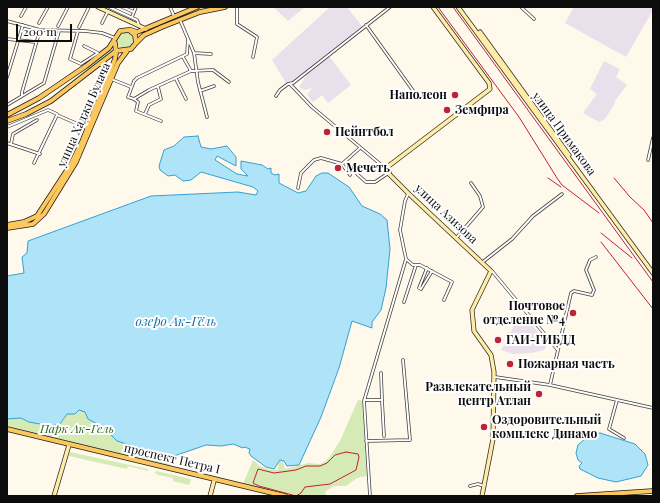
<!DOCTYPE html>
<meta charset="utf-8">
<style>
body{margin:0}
#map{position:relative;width:660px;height:503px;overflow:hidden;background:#fff9eb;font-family:"Playfair Display",serif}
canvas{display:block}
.frame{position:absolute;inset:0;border:8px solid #0c0c0c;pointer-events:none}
.scale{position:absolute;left:16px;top:24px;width:56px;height:18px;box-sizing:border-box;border:2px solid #0c0c0c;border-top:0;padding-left:5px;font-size:12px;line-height:14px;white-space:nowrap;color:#0c0c0c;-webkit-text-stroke:3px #fff;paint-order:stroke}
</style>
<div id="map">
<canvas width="660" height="503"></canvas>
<div class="frame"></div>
<div class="scale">200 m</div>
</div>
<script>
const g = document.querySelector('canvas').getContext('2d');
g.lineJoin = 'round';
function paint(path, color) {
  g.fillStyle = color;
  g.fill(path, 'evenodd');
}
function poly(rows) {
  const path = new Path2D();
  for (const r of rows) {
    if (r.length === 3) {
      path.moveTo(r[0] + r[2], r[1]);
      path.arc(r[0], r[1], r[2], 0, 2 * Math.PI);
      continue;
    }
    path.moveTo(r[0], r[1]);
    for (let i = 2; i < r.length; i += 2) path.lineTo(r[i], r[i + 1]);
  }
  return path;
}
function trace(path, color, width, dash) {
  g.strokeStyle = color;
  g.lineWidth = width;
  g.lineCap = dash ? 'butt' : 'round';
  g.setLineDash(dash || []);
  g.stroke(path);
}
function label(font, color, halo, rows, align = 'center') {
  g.font = font + ' "Playfair Display",serif';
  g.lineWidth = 4;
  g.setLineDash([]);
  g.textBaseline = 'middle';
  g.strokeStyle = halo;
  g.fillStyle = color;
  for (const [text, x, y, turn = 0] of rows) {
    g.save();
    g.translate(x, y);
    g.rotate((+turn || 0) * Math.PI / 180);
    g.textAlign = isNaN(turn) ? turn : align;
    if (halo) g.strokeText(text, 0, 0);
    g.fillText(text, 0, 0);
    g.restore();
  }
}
const industrial = poly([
 [273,7,305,7,288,21],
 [330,7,347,7,362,26,291,83,286,83,272,60],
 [574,7,653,7,653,10,626,57,565,23],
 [329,56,351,85,328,103,322,95,313,102,307,95,312,88,304,90,299,87,308,73],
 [604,61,620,69,616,77,627,85,614,102,615,103,605,119,599,122,583,113,597,94,590,89],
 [524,314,547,345,544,350,532,353,513,354,501,350,519,317]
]);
const green = poly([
 [200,7,209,7,197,10,138,35],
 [125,40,9],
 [113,48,114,49,67,85,68,84],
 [358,400,362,401,367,476,357,478,346,486,334,486,326,491,325,496,290,496,243,484,253,460,260,466,271,470,278,470,278,463,280,461,283,462,285,469,308,463,320,464,324,462,329,458,340,441],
 [79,410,85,412,88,419,103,427,117,441,156,453,174,456,171,467,7,426,7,419,21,418,44,426,57,425,63,421,67,414],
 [70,452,148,469,148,471,128,466,127,469,69,456],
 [156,471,191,479,189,485,173,481,173,478,158,475,155,473]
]);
const water = poly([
 [198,136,201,147,211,149,227,146,236,157,236,166,217,156,215,160,237,174,248,176,241,169,241,161,262,165,268,169,271,168,271,173,275,175,279,174,279,183,298,193,306,191,316,176,322,173,328,173,349,187,362,206,380,214,387,220,390,249,386,288,381,310,372,322,372,328,352,321,339,368,321,417,299,465,287,466,284,461,280,460,274,469,266,467,251,456,249,453,250,449,244,447,243,448,233,444,221,446,206,445,174,456,151,452,117,441,103,427,88,419,85,412,79,410,75,414,67,414,60,424,51,426,29,422,21,418,7,419,7,276,24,273,22,257,27,253,28,241,151,196,238,192,256,195,258,191,253,187,201,172,191,180,183,181,175,175,168,176,160,170,159,166,164,150,174,146,184,137,198,136],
 [600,433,635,444,645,454,648,465,641,476,616,482,598,478,580,469,579,466,582,463,578,460,576,453,578,445,588,436,600,433]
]);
const street = poly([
 [109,7,137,20,139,25],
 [122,7,134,12],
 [170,7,174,16],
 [237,7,237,24,257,37,253,57],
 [521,7,534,19],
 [21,16,26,7],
 [132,17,136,7],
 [180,20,194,53,198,82,207,117],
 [7,21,40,30,85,31,102,33,115,38],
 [39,23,48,7],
 [102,23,108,11],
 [366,25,414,92],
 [58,26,68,7],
 [79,27,89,7],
 [78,31,70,59,81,64,98,53,84,46],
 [7,39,36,42],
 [188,39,187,54,137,78,134,81,128,97,134,99,149,90,191,71],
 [194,53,211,54],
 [183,57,191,71],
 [191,71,213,70,229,82],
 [7,77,23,25],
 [111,79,131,87],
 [176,79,186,99],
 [290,84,312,107,385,168],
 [200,91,214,86],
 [22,96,22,92,40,30],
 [276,96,280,90,288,84,293,83,390,7],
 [134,99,138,102,136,111,161,121],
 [7,105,44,83,59,31],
 [145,114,149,105,161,99,158,87],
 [7,127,48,110,57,114],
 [7,143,40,154],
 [11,144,13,134,37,120],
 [648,160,653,138],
 [34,163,57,115,87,128],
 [342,164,350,175],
 [357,174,366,182,375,182,390,172],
 [298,188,301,173,314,160,321,158,342,164,360,148],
 [408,194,405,201,400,230,406,259,413,265,420,265,452,282,444,300],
 [457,237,483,207,480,196,471,183],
 [484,261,512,239,533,216,562,194],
 [427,268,419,288,421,289,432,271],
 [492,271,557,349],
 [404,302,416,265],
 [495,377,550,385,653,408],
 [550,385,571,293,574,291,592,295,594,290,586,270,590,260,596,257],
 [364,400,382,400,381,373],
 [382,400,384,436],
 [617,400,609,429,624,438],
 [366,441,410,440,403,360],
 [470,486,478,484,484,486],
 [370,496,364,401,406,259]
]);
const secondary = poly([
 [98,7,146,29],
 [433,7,489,83,490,89,386,168,388,173,408,193,491,271,472,310,474,331,491,355,494,372,493,439,482,496],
 [458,7,653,273],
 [480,32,569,155],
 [54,496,69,445],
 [210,496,214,481]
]);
const primary = poly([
 [131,30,137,32,142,30,197,7],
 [136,43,144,35,162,27,200,12,225,7],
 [99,64,105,64,110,71],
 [7,115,39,98,86,66,109,48,120,31,129,30,135,35,136,43,131,49,116,51,51,101,26,114,7,121],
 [7,225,24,222,37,216,71,164,82,142,115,59,116,53,115,43],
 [7,228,33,224,44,214,76,162,118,63,127,51],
 [7,429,285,496],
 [577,496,653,491]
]);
const rail = poly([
 [438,7,519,117,557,178,562,185,599,213],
 [453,7,653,282],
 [548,178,561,187],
 [614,178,630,197,644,210,653,223],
 [601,233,632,258],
 [601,242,653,309],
 [346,452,358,454,359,457,356,470,330,484,305,487,301,493,296,496,259,486,253,483,258,469,274,473,296,470,306,466,320,466,327,463,335,455,346,452]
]);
const markers = [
 [455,95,4,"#bf2137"],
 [447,110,4,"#bf2137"],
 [327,132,4,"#bf2137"],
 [338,168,4,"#bf2137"],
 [573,313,4,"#bf2137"],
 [498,340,4,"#bf2137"],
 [510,364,4,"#bf2137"],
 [539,394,4,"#bf2137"],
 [484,427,4,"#bf2137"]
];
const poiNames = [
 ["Наполеон",447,95,"right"],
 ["Земфира",455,110],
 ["Пейнтбол",335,132],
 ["Мечеть",346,168],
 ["Почтовое",565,306,"right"],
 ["отделение №4",565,320,"right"],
 ["ГАИ-ГИБДД",506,340],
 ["Пожарная часть",518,364],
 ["Развлекательный",531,387,"right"],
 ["центр Атлан",531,401,"right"],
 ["Оздоровительный",492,420],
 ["комплекс Динамо",492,434]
];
const streetNames = [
 ["улица Хаджи Булача",84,115,-66],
 ["улица Примакова",564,134,54],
 ["улица Азизова",446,214,43],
 ["проспект Петра I",172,459,13]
];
const parkNames = [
 ["Парк Ак-Гель",77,429]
];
const waterNames = [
 ["озеро Ак-Гёль",176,322]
];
paint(industrial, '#e9e0ec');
paint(green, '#d5eab5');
paint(water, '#afe3f8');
trace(water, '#34a0d1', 1);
trace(street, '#3f3f3f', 3.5);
trace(secondary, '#2e2e2e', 5);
trace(primary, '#1d1d1d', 5.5);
trace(street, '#fff', 2);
trace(secondary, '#ffeda6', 3.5);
trace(primary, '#fcc85e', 4);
trace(rail, '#bf2137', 1);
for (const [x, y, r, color] of markers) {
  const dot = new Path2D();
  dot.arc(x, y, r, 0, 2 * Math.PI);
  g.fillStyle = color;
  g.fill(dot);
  trace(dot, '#fff', 1.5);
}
label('bold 12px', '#0c0c0c', '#fff', poiNames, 'left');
label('12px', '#0c0c0c', '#fff', streetNames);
label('italic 12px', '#31651b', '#fff', parkNames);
label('italic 13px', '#136fa1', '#fff', waterNames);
</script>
